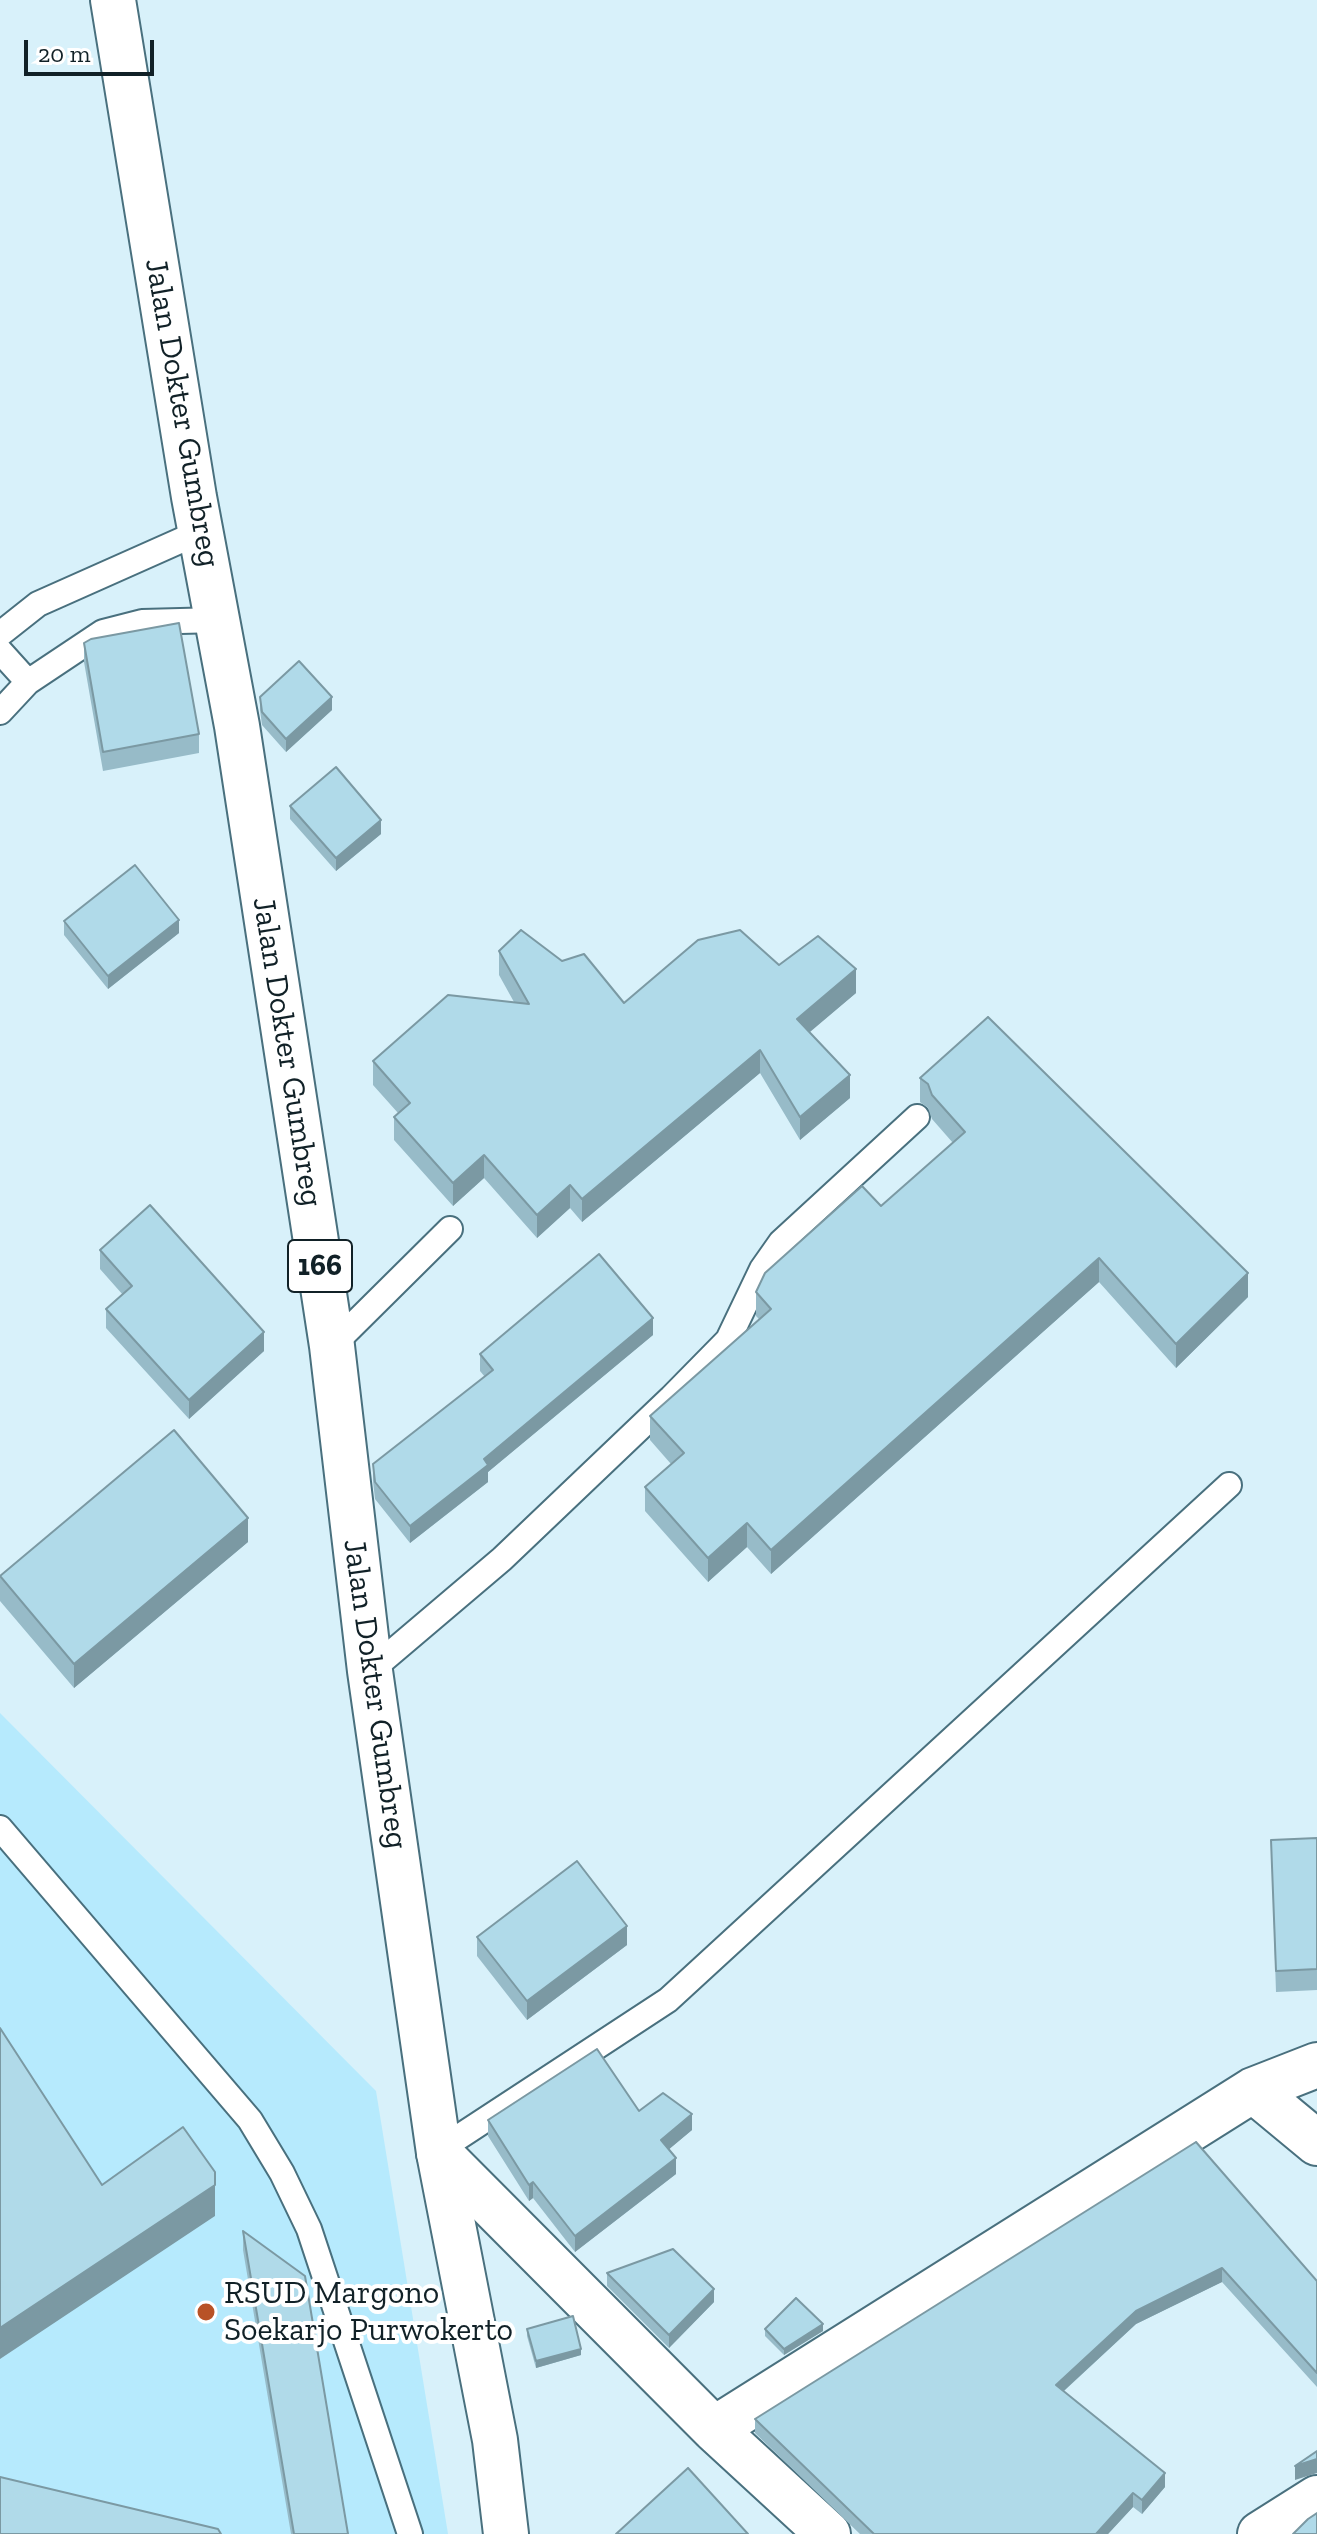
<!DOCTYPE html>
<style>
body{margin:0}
#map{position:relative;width:1317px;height:2534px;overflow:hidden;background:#d8f1fa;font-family:"Zilla Slab",serif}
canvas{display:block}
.scale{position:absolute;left:24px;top:40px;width:130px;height:36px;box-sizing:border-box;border:4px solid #112127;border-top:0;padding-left:10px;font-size:24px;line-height:28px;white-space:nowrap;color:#112127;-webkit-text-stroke:6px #fff;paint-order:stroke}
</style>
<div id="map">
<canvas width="1317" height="2534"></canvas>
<div class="scale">20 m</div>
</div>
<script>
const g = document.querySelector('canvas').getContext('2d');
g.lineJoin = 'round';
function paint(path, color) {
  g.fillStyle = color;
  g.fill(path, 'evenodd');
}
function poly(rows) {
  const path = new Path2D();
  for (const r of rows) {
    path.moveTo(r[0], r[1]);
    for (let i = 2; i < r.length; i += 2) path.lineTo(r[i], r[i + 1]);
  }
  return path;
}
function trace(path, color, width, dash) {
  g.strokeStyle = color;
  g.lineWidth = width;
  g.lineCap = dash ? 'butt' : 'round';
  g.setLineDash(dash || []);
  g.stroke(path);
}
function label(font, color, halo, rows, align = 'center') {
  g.font = font + ' "Zilla Slab",serif';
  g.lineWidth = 8;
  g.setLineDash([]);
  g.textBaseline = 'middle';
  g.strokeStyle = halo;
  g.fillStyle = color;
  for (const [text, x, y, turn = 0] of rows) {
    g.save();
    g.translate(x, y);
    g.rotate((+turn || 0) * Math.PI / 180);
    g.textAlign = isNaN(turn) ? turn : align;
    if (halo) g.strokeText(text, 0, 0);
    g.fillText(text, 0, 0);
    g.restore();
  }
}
const built = poly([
 [0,1713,376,2091,448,2534,0,2534]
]);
const lane = poly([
 [0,634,38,604,202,531],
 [0,651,28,682],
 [0,712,28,682,103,632,142,622,219,620],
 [332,1346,450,1229],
 [370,1671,502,1559,671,1398,728,1340,762,1269,781,1242,917,1117],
 [0,1828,250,2120,282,2173,309,2229,410,2534],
 [439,2150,668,2000,1229,1485]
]);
const street = poly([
 [1253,2090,1317,2143],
 [439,2153,714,2429,828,2534],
 [714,2429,1253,2090,1317,2065],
 [1260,2534,1317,2498]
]);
const primary = poly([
 [113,0,194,497,237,726,332,1346,370,1671,439,2153,495,2440,506,2534]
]);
const wall = poly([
 [84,643,199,734,199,753,103,771,84,662],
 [260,697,332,710,286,752,262,725,260,710],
 [290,806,381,834,336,871,290,819],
 [64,921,179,933,108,989,64,935],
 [499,951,562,961,624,1003,779,965,856,993,809,1032,850,1098,800,1140,760,1073,582,1222,570,1208,537,1238,484,1178,453,1206,394,1140,394,1117,398,1113,373,1085,373,1061,514,1002,499,975],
 [988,1017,1248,1297,1176,1368,1099,1282,771,1574,747,1547,708,1582,645,1511,645,1487,671,1464,650,1440,650,1416,759,1319,756,1316,756,1292,881,1206,953,1143,932,1119,928,1108,920,1102,920,1078],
 [100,1250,264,1351,189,1419,106,1328,106,1309,123,1295,100,1269],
 [653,1335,488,1472,488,1482,410,1543,375,1499,373,1481,373,1464,485,1377,480,1371,480,1354],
 [248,1542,74,1688,0,1601,0,1576],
 [1317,1838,1317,1990,1276,1992,1271,1840],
 [477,1937,627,1945,527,2020,477,1956],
 [639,2111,692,2130,669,2149,676,2174,575,2252,533,2198,529,2201,488,2136,488,2120],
 [1196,2142,1317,2281,1317,2387,1222,2282,1136,2324,1064,2391,1165,2487,1142,2514,1133,2507,1108,2534,860,2534,755,2433,755,2419],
 [243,2231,348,2534,291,2534,243,2250],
 [607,2273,714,2302,669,2348,607,2286],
 [527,2329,581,2355,536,2368,527,2336],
 [765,2329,823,2331,784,2355,765,2336]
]);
const shadedWall = poly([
 [332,697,332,710,286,752,286,739],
 [381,820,381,834,336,871,336,858],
 [179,920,179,933,108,989,108,976],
 [856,969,856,993,797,1043,797,1019],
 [760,1050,760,1073,582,1222,582,1199],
 [850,1075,850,1098,800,1140,800,1117],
 [484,1155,484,1178,453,1206,453,1183],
 [570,1185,570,1208,537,1238,537,1215],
 [1099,1258,1099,1282,771,1574,771,1550],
 [1248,1273,1248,1297,1176,1368,1176,1344],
 [653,1318,653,1335,488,1472,488,1482,410,1543,410,1526,484,1459],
 [264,1332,264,1351,189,1419,189,1400],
 [248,1518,248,1542,74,1688,74,1664],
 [747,1523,747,1547,708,1582,708,1558],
 [627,1926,627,1945,527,2020,527,2001],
 [692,2114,692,2130,661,2156,661,2140],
 [676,2158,676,2174,575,2252,575,2236],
 [533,2182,533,2198,529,2201,529,2185],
 [215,2185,215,2216,0,2359,0,2328],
 [1222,2268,1222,2282,1136,2324,1056,2398,1056,2385,1136,2311],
 [714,2289,714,2302,669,2348,669,2335],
 [823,2324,823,2331,784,2355,784,2349],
 [581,2349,581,2355,536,2368,536,2361],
 [1317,2459,1317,2473,1295,2480,1295,2466],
 [1165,2473,1165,2487,1142,2514,1142,2500],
 [1133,2493,1133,2507,1108,2534,1096,2534]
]);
const building = poly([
 [179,623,199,734,103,752,84,643,91,639,179,623],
 [299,661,332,697,286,739,262,712,260,697,299,661],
 [336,767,381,820,336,858,290,806,336,767],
 [135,865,179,920,108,976,64,921,135,865],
 [521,930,562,961,584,954,624,1003,698,940,740,930,779,965,818,936,856,969,797,1019,850,1075,800,1117,760,1050,582,1199,570,1185,537,1215,484,1155,453,1183,394,1117,410,1103,373,1061,448,995,529,1004,499,951,521,930],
 [988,1017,1248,1273,1176,1344,1099,1258,771,1550,747,1523,708,1558,645,1487,684,1453,650,1416,771,1309,756,1292,765,1273,862,1186,881,1206,965,1132,932,1095,928,1084,920,1078,988,1017],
 [150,1205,264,1332,189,1400,106,1309,132,1286,100,1250,150,1205],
 [599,1254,653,1318,484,1459,488,1465,410,1526,375,1482,373,1464,493,1370,480,1354,599,1254],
 [174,1430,248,1518,74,1664,0,1576,174,1430],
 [1317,1838,1317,1969,1276,1971,1271,1840,1317,1838],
 [577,1861,627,1926,527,2001,477,1937,577,1861],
 [0,2028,102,2185,183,2127,215,2172,215,2185,0,2328,0,2028],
 [597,2049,639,2111,663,2093,692,2114,661,2140,676,2158,575,2236,533,2182,529,2185,488,2120,597,2049],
 [1196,2142,1317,2281,1317,2373,1222,2268,1136,2311,1056,2385,1165,2473,1142,2500,1133,2493,1096,2534,874,2534,755,2419,1196,2142],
 [243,2231,305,2276,348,2534,294,2534,243,2231],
 [673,2249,714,2289,669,2335,607,2273,673,2249],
 [796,2298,823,2324,784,2349,765,2329,796,2298],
 [573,2316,581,2349,536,2361,527,2329,573,2316],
 [1317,2451,1317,2459,1295,2466,1317,2451],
 [688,2468,748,2534,616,2534,688,2468],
 [0,2477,218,2529,221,2534,0,2534,0,2477],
 [1317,2513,1317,2534,1293,2534,1308,2519,1317,2513]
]);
const markers = [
 [206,2312,10,"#b85226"]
];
const shields = [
 [320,1266,64]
];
const shieldNames = [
 ["166",320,1266]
];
const streetNames = [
 ["Jalan Dokter Gumbreg",182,413,80],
 ["Jalan Dokter Gumbreg",287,1052,81],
 ["Jalan Dokter Gumbreg",375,1694,82]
];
const poiNames = [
 ["RSUD Margono",224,2294],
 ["Soekarjo Purwokerto",224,2331]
];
paint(built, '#b6eafd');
trace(lane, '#49707e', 28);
trace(street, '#49707e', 48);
trace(primary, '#49707e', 48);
trace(lane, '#fff', 24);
trace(street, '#fff', 44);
trace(primary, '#fff', 44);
paint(wall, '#97bbc8');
paint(shadedWall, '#7b99a3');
paint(building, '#b0dae9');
trace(building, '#7b99a3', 2);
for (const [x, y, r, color] of markers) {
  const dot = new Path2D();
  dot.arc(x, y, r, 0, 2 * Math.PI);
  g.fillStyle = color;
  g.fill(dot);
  trace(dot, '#fff', 3);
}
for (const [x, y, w] of shields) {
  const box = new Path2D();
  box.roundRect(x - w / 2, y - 26, w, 52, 6);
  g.fillStyle = '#fff';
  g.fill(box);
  trace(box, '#112127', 2);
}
label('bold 30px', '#112127', null, shieldNames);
label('32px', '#112127', '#fff', streetNames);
label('32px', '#112127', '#fff', poiNames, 'left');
</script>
